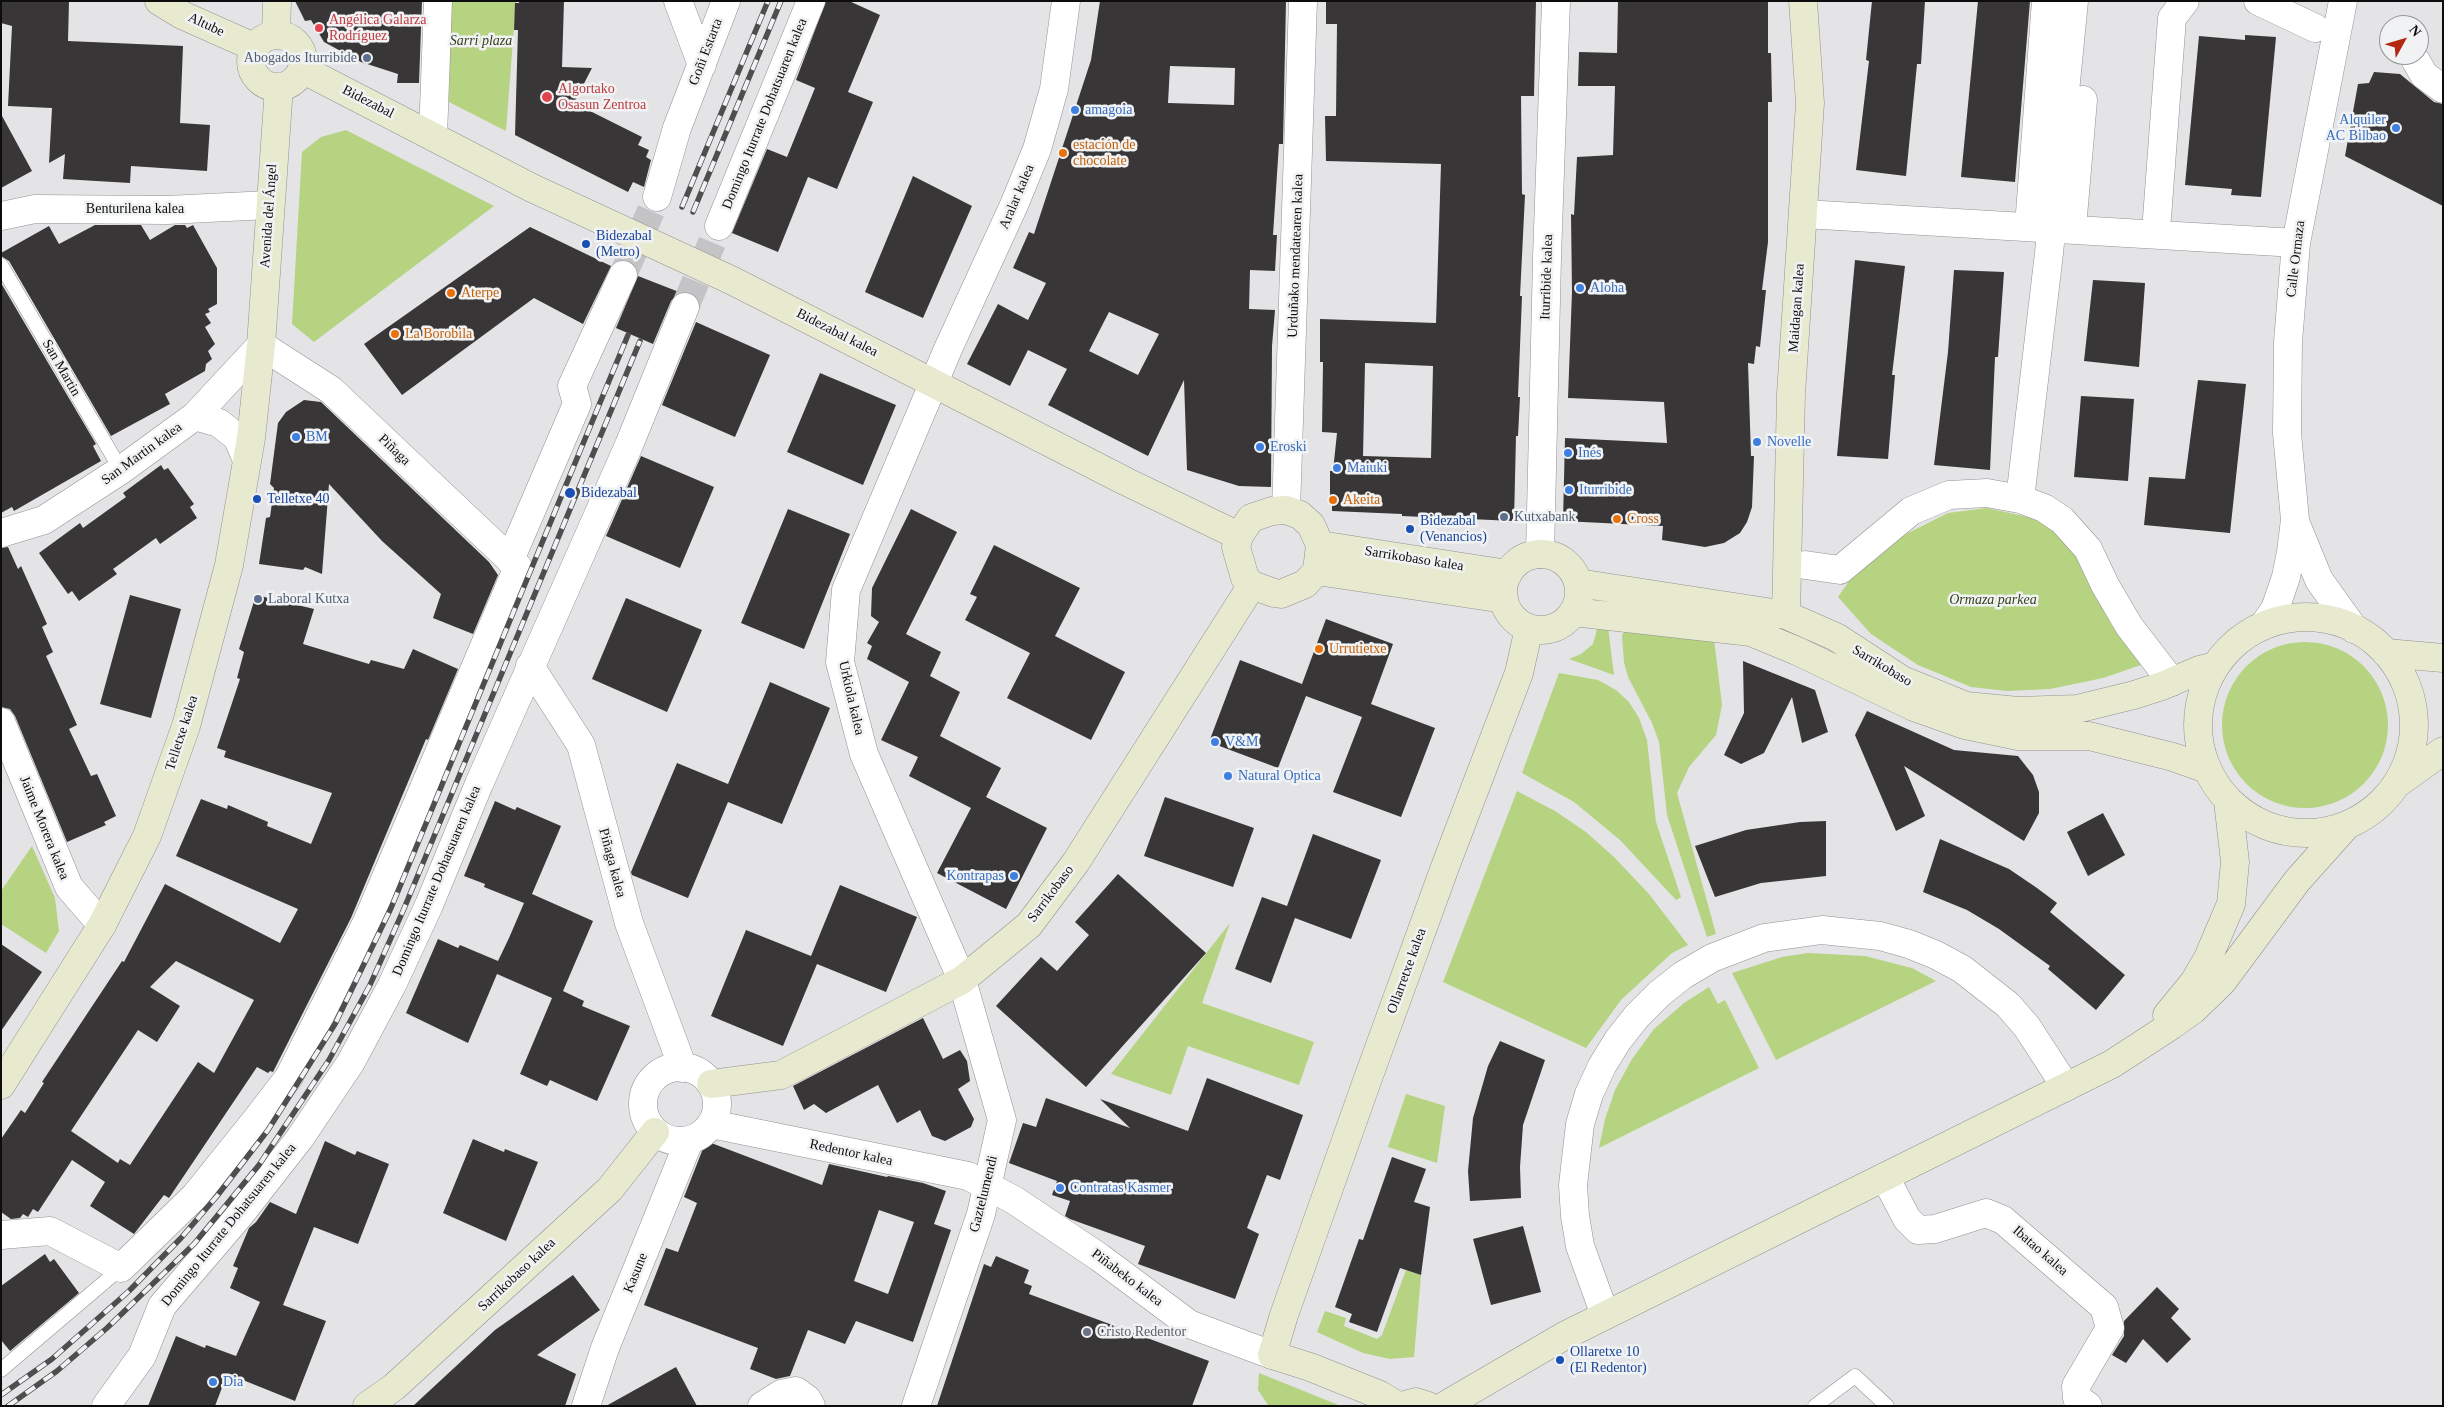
<!DOCTYPE html>
<meta charset="utf-8">
<style>
body{margin:0}
#map{position:relative;width:2444px;height:1407px;overflow:hidden;background:#e4e4e6;font-family:Georgia,serif}
canvas{display:block}
.frame{position:absolute;inset:0;border:2px solid #0d0d0e;pointer-events:none}
.north{position:absolute;left:2379px;top:15px;width:50px;height:50px;box-sizing:border-box;background:#f1f2f3;border:1px solid #969697;border-radius:50%;rotate:51deg;font-size:14px;font-weight:700;line-height:20px;text-align:center;color:#0d0d0e}
.north::after{content:'';display:block;margin:auto;width:18px;height:22px;background:#b42812;clip-path:polygon(50% 0,100% 100%,50% 72%,0 100%)}
</style>
<div id="map">
<canvas width="2444" height="1407"></canvas>
<div class="frame"></div>
<div class="north">N</div>
</div>
<script>
const g = document.querySelector('canvas').getContext('2d');
g.lineJoin = 'round';
function paint(path, color) {
  g.fillStyle = color;
  g.fill(path, 'evenodd');
}
function poly(rows) {
  const path = new Path2D();
  for (const r of rows) {
    if (r.length === 3) {
      path.moveTo(r[0] + r[2], r[1]);
      path.arc(r[0], r[1], r[2], 0, 2 * Math.PI);
      continue;
    }
    path.moveTo(r[0], r[1]);
    for (let i = 2; i < r.length; i += 2) path.lineTo(r[i], r[i + 1]);
  }
  return path;
}
function trace(path, color, width, dash) {
  g.strokeStyle = color;
  g.lineWidth = width;
  g.lineCap = dash ? 'butt' : 'round';
  g.setLineDash(dash || []);
  g.stroke(path);
}
function label(font, color, halo, rows, align = 'center') {
  g.font = font + ' Georgia,serif';
  g.lineWidth = 5;
  g.setLineDash([]);
  g.textBaseline = 'middle';
  g.strokeStyle = halo;
  g.fillStyle = color;
  for (const [text, x, y, turn = 0] of rows) {
    g.save();
    g.translate(x, y);
    g.rotate((+turn || 0) * Math.PI / 180);
    g.textAlign = isNaN(turn) ? turn : align;
    if (halo) g.strokeText(text, 0, 0);
    g.fillText(text, 0, 0);
    g.restore();
  }
}
const green = poly([
 [450,1,516,1,506,131,449,102],
 [346,130,494,206,314,342,292,324,302,152,321,137],
 [1987,508,2037,519,2055,532,2076,557,2112,626,2141,665,2103,678,2050,689,2007,691,1971,687,1918,665,1871,634,1838,597,1857,570,1884,545,1948,513],
 [1598,626,1608,627,1614,675,1569,659,1581,654,1593,644],
 [1628,628,1714,639,1722,705,1716,735,1689,767,1677,793,1716,934,1707,937,1667,815,1659,742,1652,723,1628,677,1624,662,1622,635],
 [2305,725,83],
 [1559,673,1598,680,1616,690,1629,702,1639,718,1647,740,1656,822,1681,897,1676,900,1620,840,1574,802,1522,773],
 [1517,791,1555,811,1586,832,1614,857,1649,894,1688,945,1672,953,1621,1000,1586,1048,1443,982],
 [32,846,55,898,59,931,46,953,1,924,1,891],
 [1230,923,1202,1003,1314,1042,1299,1085,1188,1046,1171,1095,1111,1074],
 [1808,953,1865,956,1912,968,1936,981,1776,1060,1732,973,1782,957],
 [1709,987,1718,1004,1725,1000,1759,1068,1599,1148,1605,1119,1615,1090,1632,1059,1654,1029,1684,1003],
 [1406,1094,1445,1106,1437,1163,1388,1147],
 [1406,1270,1421,1275,1414,1357,1390,1359,1363,1353,1317,1332,1325,1311,1346,1318,1344,1326,1377,1339,1382,1335],
 [1259,1373,1341,1406,1268,1405,1258,1390]
]);
const building = poly([
 [1,1,69,1,68,41,183,46,180,123,210,125,207,171,131,166,130,183,63,179,65,154,49,163,52,108,8,106,12,26,1,23],
 [295,1,422,1,419,83,397,83,398,74,361,62,324,42,311,20,305,21],
 [519,1,564,1,562,67,592,68,574,103,642,137,638,145,649,150,646,157,651,160,644,187,633,182,628,192,515,135,518,30,514,30,515,3,519,3],
 [826,1,849,1,880,15,848,92,873,102,837,189,808,177,778,252,732,233,767,149,787,157,815,88,796,80],
 [1100,1,1286,1,1283,144,1279,144,1273,235,1277,235,1275,271,1250,270,1249,309,1275,310,1272,346,1271,487,1239,486,1187,470,1184,380,1148,456,1048,405,1067,369,1028,350,1010,386,967,364,998,304,1028,320,1046,283,1013,268,1029,232,1034,234,1091,60],
 [1170,66,1235,68,1234,105,1168,103],
 [1109,312,1159,334,1138,375,1089,351],
 [1326,1,1536,1,1534,96,1521,96,1522,194,1525,195,1520,296,1522,296,1518,397,1520,397,1518,436,1516,436,1514,521,1402,516,1402,514,1332,511,1332,500,1330,499,1330,471,1333,471,1337,433,1322,432,1323,362,1320,362,1320,319,1436,323,1441,164,1326,161,1325,116,1336,116,1337,24,1326,24],
 [1365,363,1433,366,1431,458,1363,456],
 [1618,1,1768,1,1768,53,1771,53,1772,102,1768,102,1768,242,1762,290,1766,290,1760,347,1756,346,1754,364,1748,363,1751,456,1754,456,1752,507,1747,522,1740,533,1724,543,1705,547,1662,540,1663,526,1563,521,1565,438,1667,443,1664,402,1568,398,1572,292,1571,214,1574,215,1577,157,1613,155,1615,86,1578,86,1579,52,1617,53],
 [1872,1,1925,1,1921,64,1917,64,1906,176,1856,170,1869,61,1866,60],
 [1978,1,2030,1,2015,182,1961,177],
 [2245,35,2276,37,2261,197,2231,195,2232,189,2185,185,2199,36,2245,40],
 [2374,72,2400,74,2434,102,2443,104,2443,206,2345,156,2358,84,2369,83],
 [1,114,32,171,1,188],
 [913,176,972,206,923,318,865,292],
 [95,225,141,225,150,240,175,225,185,225,187,228,193,225,217,268,217,304,208,309,210,312,205,314,211,323,205,327,215,344,208,351,212,359,206,364,205,371,165,394,170,404,111,436,9,261,1,256,1,253,49,226,59,244],
 [530,227,611,266,583,324,534,298,402,395,364,344],
 [1855,260,1905,266,1892,375,1895,375,1888,459,1837,456],
 [1954,270,2004,272,1998,357,1995,357,1990,470,1934,465,1948,352],
 [638,276,679,292,671,301,653,344,616,328],
 [2093,280,2145,283,2139,367,2084,361],
 [1,283,96,444,93,446,101,461,14,511,12,507,1,513],
 [696,322,770,355,735,437,662,405],
 [820,373,896,405,863,485,787,452],
 [2198,380,2246,384,2230,533,2144,525,2149,477,2185,479],
 [2081,396,2134,399,2128,481,2074,477],
 [304,400,321,402,489,562,498,575,473,634,433,618,441,594,382,541,329,484,322,574,305,567,303,570,259,564,266,518,270,517,274,488,270,484,278,423,286,412],
 [641,456,714,487,680,568,606,536],
 [161,465,164,470,168,468,194,504,190,507,197,518,160,544,156,538,113,569,117,574,79,601,72,591,68,594,39,553,80,523,83,528,126,497,123,493],
 [788,509,850,534,804,649,741,623],
 [911,509,957,532,906,634,941,652,930,676,960,692,940,736,1001,768,986,797,1047,828,1006,909,937,873,971,808,909,776,918,757,881,740,909,682,867,659,872,646,867,643,879,622,871,616,872,588],
 [994,545,1080,588,1055,636,1125,672,1091,740,1007,698,1030,653,965,620,977,597,970,594],
 [8,547,18,569,21,566,47,624,42,627,53,652,46,656,77,725,69,729,91,776,97,774,116,816,104,822,106,825,67,842,15,716,10,709,1,707,1,548],
 [130,595,181,609,151,718,100,704],
 [256,595,314,609,303,644,369,664,371,660,404,669,413,649,458,669,428,740,426,739,351,918,273,1072,270,1071,268,1073,257,1067,169,1198,164,1195,134,1234,90,1206,105,1182,72,1160,38,1212,33,1209,28,1217,23,1214,20,1218,11,1219,1,1212,1,1139,21,1110,25,1113,44,1083,42,1082,122,961,124,962,165,884,280,943,298,909,176,856,201,799,227,809,228,805,268,822,267,826,311,844,332,793,224,757,226,751,217,748,240,679,237,678,244,652,239,649],
 [176,961,254,1000,214,1073,198,1062,130,1165,120,1159,118,1163,71,1131,138,1030,157,1042,180,1006,150,987],
 [626,598,702,630,667,712,592,679],
 [1326,619,1393,644,1371,704,1435,728,1401,817,1333,792,1362,717,1306,696,1278,768,1209,742,1240,660,1302,684],
 [1743,661,1815,690,1828,732,1802,743,1792,697,1764,753,1741,764,1724,755,1744,713],
 [770,682,830,708,782,824,728,802,688,898,632,875,631,872,677,763,728,784],
 [1867,711,1954,750,2018,756,2033,775,2039,792,2039,813,2024,841,1904,766,1925,816,1896,831,1855,735],
 [1165,797,1254,828,1233,887,1144,856],
 [495,801,515,810,517,807,561,826,532,894,593,921,563,991,584,1001,582,1006,630,1026,597,1101,550,1080,547,1086,520,1074,552,998,497,974,468,1043,406,1013,438,939,458,948,460,945,498,961,509,938,524,903,484,887,485,884,464,876],
 [2103,813,2125,855,2088,876,2067,832],
 [1826,821,1826,876,1761,883,1715,897,1695,846,1746,830,1800,822],
 [1313,834,1381,860,1351,939,1295,918,1271,983,1235,969,1262,897,1287,906],
 [1940,839,2009,869,2037,888,2057,903,2050,912,2125,975,2096,1010,2048,969,2050,966,1999,929,1967,910,1923,892],
 [1118,874,1206,953,1086,1087,996,1006,1041,957,1057,971,1089,935,1075,922],
 [840,885,917,917,886,992,817,964,783,1046,711,1016,746,930,811,956],
 [1,944,42,972,1,1031],
 [923,1018,943,1059,960,1050,967,1061,970,1081,958,1089,974,1119,971,1127,945,1141,932,1136,920,1110,897,1123,878,1085,826,1113,814,1104,804,1110,793,1086],
 [1500,1041,1545,1060,1523,1125,1520,1167,1521,1198,1470,1201,1468,1171,1473,1118,1488,1066],
 [1207,1078,1303,1115,1280,1180,1267,1175,1247,1228,1259,1234,1235,1299,1138,1264,1145,1246,1070,1219,1065,1216,1070,1201,1052,1195,1057,1181,1009,1163,1023,1123,1036,1127,1046,1098,1130,1128,1100,1099,1188,1131],
 [473,1139,504,1152,505,1149,538,1162,506,1241,443,1213],
 [325,1141,355,1155,357,1151,389,1164,358,1244,314,1227,283,1305,326,1321,295,1401,233,1376,228,1387,223,1385,215,1406,148,1406,176,1336,205,1348,206,1345,236,1356,260,1302,230,1288,238,1268,233,1266,249,1228,256,1222,270,1202,296,1214],
 [706,1141,822,1185,829,1164,887,1177,888,1176,923,1183,946,1191,934,1224,951,1230,913,1342,856,1321,845,1344,808,1330,790,1376,776,1379,750,1369,758,1348,644,1305,666,1248,678,1252,697,1203,684,1197],
 [879,1210,914,1222,888,1294,854,1281],
 [1392,1157,1426,1169,1414,1202,1430,1207,1421,1275,1400,1268,1377,1332,1349,1322,1352,1314,1335,1307,1359,1239,1363,1240],
 [1523,1226,1541,1292,1491,1305,1473,1239],
 [45,1254,50,1262,54,1259,79,1293,10,1351,1,1340,1,1286],
 [996,1256,1029,1270,1024,1283,1032,1286,1029,1294,1209,1361,1192,1406,937,1406,984,1264,991,1267],
 [573,1275,600,1310,537,1355,576,1374,565,1406,413,1406,495,1330],
 [2157,1287,2179,1309,2171,1318,2191,1339,2167,1363,2143,1339,2126,1363,2112,1355,2124,1336,2124,1321],
 [676,1367,697,1406,606,1406]
]);
const streetTunnel = poly([
 [623,275,657,197],
 [685,307,719,226]
]);
const lane = poly([
 [1,265,121,470],
 [1,1370,121,1268],
 [1815,1406,1855,1376,1887,1406]
]);
const street = poly([
 [678,1,702,65],
 [2258,1,2315,28],
 [2416,61,2424,75,2443,89],
 [433,136,438,1],
 [657,197,677,128,726,1],
 [2030,213,2046,1],
 [1804,214,2296,243],
 [1,216,35,209,167,210,269,205],
 [2073,216,2083,100],
 [2157,218,2172,18,2185,1],
 [719,226,811,1],
 [195,416,219,423,229,431,237,437,247,460],
 [2020,499,2049,253,2074,1],
 [1286,510,1303,1],
 [2296,524,2319,580,2354,629],
 [1,533,44,520,121,470,195,416,261,345,331,390,518,567,367,922,289,1077,256,1120,195,1196,121,1268,50,1231,1,1235],
 [1540,554,1547,258,1556,1],
 [510,560,577,404,572,386,623,275],
 [1805,565,1840,570,1911,511,1949,495,1987,493,2020,499,2044,508,2062,520,2088,549,2105,585,2129,626,2172,682],
 [2264,625,2275,609,2286,577,2291,552,2295,520,2287,433,2288,342,2296,243,2343,1],
 [530,666,581,745,629,923,683,1068],
 [1,722,69,887,102,925],
 [680,1104,37],
 [711,1124,968,1176,1014,1200,1099,1257,1189,1324,1272,1355],
 [1885,1177,1907,1219,1918,1230,1935,1229,1986,1213,2003,1220,2104,1307,2110,1328,2076,1386,2077,1398,2088,1406],
 [1605,1315,1580,1246,1575,1216,1573,1185,1580,1124,1589,1094,1602,1066,1618,1040,1637,1016,1659,994,1683,975,1712,958,1764,938,1822,930,1880,936,1909,944,1936,955,1962,969,2008,1005,2027,1027,2066,1087],
 [106,1406,142,1356,162,1306,239,1216,300,1138,351,1062,392,985,429,905,479,784,629,445,685,307],
 [586,1406,605,1348,689,1141],
 [762,1406,781,1394,796,1391,807,1399,811,1406],
 [916,1406,981,1214,1002,1120,962,980,864,754,840,662,846,590,948,349,1014,205,1037,149,1054,89,1066,1]
]);
const secondary = poly([
 [159,1,182,15,254,47],
 [276,34,277,1],
 [277,61,26],
 [302,69,532,188,733,281,1127,482,1239,536],
 [1286,510,1300,515,1311,525,1320,545,1317,571,1305,584,1281,594,1274,593,1252,585,1245,578,1236,547,1239,536,1251,518,1272,511,1286,510],
 [1320,545,1508,574],
 [1541,592,38],
 [1317,571,1504,599],
 [1578,583,1786,615,1836,637,1902,680,1966,706,2018,711,2077,709,2134,695,2162,686,2199,670,2215,666],
 [1573,612,1751,632,1797,651,1914,707,1965,725,2018,736,2089,736,2173,757,2207,769],
 [1786,615,1791,394,1810,103,1803,1],
 [2306,725,108],
 [2386,653,2443,658],
 [2398,783,2443,751],
 [2167,1015,2194,982,2208,958,2231,904,2235,862,2228,801],
 [711,1084,781,1075,962,980,1029,925,1076,862,1252,585],
 [1,1085,102,925,147,836,186,726,229,565,251,438,261,345,279,87],
 [367,1406,394,1387,610,1189,655,1132],
 [1398,1406,1380,1395,1310,1367,1272,1355,1284,1315,1367,1081,1445,867,1519,673,1529,628],
 [1402,1406,1416,1402,1428,1406],
 [1444,1406,1564,1336,2112,1064,2172,1025,2193,1010,2222,982,2297,881,2347,825]
]);
const rail = poly([
 [682,207,768,1],
 [693,212,781,1],
 [1,1395,52,1359,129,1291,181,1238,217,1196,268,1130,335,1024,391,908,628,335],
 [8,1406,57,1371,107,1328,194,1244,259,1165,329,1060,370,985,403,911,640,341]
]);
const markers = [
 [319,28,5,"#e0444e"],
 [367,58,5,"#5c6f8a"],
 [547,97,6,"#e0444e"],
 [1075,110,5,"#3f7fe0"],
 [2396,128,5,"#3f7fe0"],
 [1063,153,5,"#e8710a"],
 [586,244,5,"#1a4fb4"],
 [1580,288,5,"#3f7fe0"],
 [451,293,5,"#e8710a"],
 [395,334,5,"#e8710a"],
 [296,437,5,"#3f7fe0"],
 [1757,442,5,"#3f7fe0"],
 [1260,447,5,"#3f7fe0"],
 [1568,453,5,"#3f7fe0"],
 [1337,468,5,"#3f7fe0"],
 [1569,490,5,"#3f7fe0"],
 [570,493,6,"#1a4fb4"],
 [257,499,5,"#1a4fb4"],
 [1333,500,5,"#e8710a"],
 [1504,517,5,"#5c6f8a"],
 [1617,519,5,"#e8710a"],
 [1410,529,5,"#1a4fb4"],
 [258,599,5,"#5c6f8a"],
 [1319,649,5,"#e8710a"],
 [1215,742,5,"#3f7fe0"],
 [1228,776,5,"#3f7fe0"],
 [1014,876,5,"#3f7fe0"],
 [1060,1188,5,"#3f7fe0"],
 [1087,1332,5,"#6b7280"],
 [1560,1360,5,"#1a4fb4"],
 [213,1382,5,"#3f7fe0"]
];
const healthNames = [
 ["Angélica Galarza",329,20],
 ["Rodríguez",329,36],
 ["Algortako",558,89],
 ["Osasun Zentroa",558,105]
];
const streetNames = [
 ["Altube",206,25,25],
 ["Goñi Estarta",706,52,-69],
 ["Bidezabal",368,102,27],
 ["Domingo Iturrate Dohatsuaren kalea",765,114,-68],
 ["Aralar kalea",1017,197,-67],
 ["Benturilena kalea",135,209],
 ["Avenida del Ángel",269,216,-86],
 ["Urduñako mendatearen kalea",1296,256,-88],
 ["Calle Ormaza",2296,259,-83],
 ["Iturribide kalea",1547,277,-88],
 ["Maidagan kalea",1797,308,-86],
 ["Bidezabal kalea",837,333,27],
 ["San Martin",61,368,60],
 ["Piñaga",394,450,44],
 ["San Martin kalea",142,454,-36],
 ["Sarrikobaso kalea",1414,559,9],
 ["Sarrikobaso",1882,666,31],
 ["Urkiola kalea",851,698,77],
 ["Telletxe kalea",182,733,-72],
 ["Jaime Morera kalea",44,828,68],
 ["Piñaga kalea",612,863,75],
 ["Domingo Iturrate Dohatsuaren kalea",437,881,-67],
 ["Sarrikobaso",1051,894,-53],
 ["Ollarretxe kalea",1407,971,-70],
 ["Redentor kalea",851,1153,12],
 ["Gaztelumendi",984,1194,-76],
 ["Domingo Iturrate Dohatsuaren kalea",229,1225,-51],
 ["Ibatao kalea",2040,1251,41],
 ["Kasune",636,1273,-68],
 ["Sarrikobaso kalea",517,1275,-43],
 ["Piñabeko kalea",1127,1278,37]
];
const parkNames = [
 ["Sarri plaza",481,41],
 ["Ormaza parkea",1993,600]
];
const serviceNames = [
 ["Abogados Iturribide",357,58,"right"],
 ["Kutxabank",1514,517],
 ["Laboral Kutxa",268,599]
];
const shopNames = [
 ["amagoia",1085,110],
 ["Alquiler",2386,120,"right"],
 ["AC Bilbao",2386,136,"right"],
 ["Aloha",1590,288],
 ["BM",306,437],
 ["Novelle",1767,442],
 ["Eroski",1270,447],
 ["Inés",1578,453],
 ["Maiuki",1347,468],
 ["Iturribide",1579,490],
 ["V&M",1225,742],
 ["Natural Optica",1238,776],
 ["Kontrapas",1004,876,"right"],
 ["Contratas Kasmer",1070,1188],
 ["Dia",223,1382]
];
const foodNames = [
 ["estación de",1073,145],
 ["chocolate",1073,161],
 ["Aterpe",461,293],
 ["La Borobila",405,334],
 ["Akeita",1343,500],
 ["Cross",1627,519],
 ["Urrutietxe",1329,649]
];
const transitNames = [
 ["Bidezabal",596,236],
 ["(Metro)",596,252],
 ["Bidezabal",581,493],
 ["Telletxe 40",267,499],
 ["Bidezabal",1420,521],
 ["(Venancios)",1420,537],
 ["Ollaretxe 10",1570,1352],
 ["(El Redentor)",1570,1368]
];
const worshipNames = [
 ["Cristo Redentor",1097,1332]
];
paint(green, '#b5d381');
paint(building, '#383636');
trace(streetTunnel, '#c4c4c6', 28, [28, 14]);
trace(lane, '#919193', 15);
trace(street, '#919193', 29);
trace(secondary, '#919193', 29);
trace(lane, '#fff', 14);
trace(street, '#fff', 28);
trace(secondary, '#e8ead0', 28);
trace(rail, '#4e4e4f', 5.5);
trace(rail, '#f1f2f3', 4, [11]);
for (const [x, y, r, color] of markers) {
  const dot = new Path2D();
  dot.arc(x, y, r, 0, 2 * Math.PI);
  g.fillStyle = color;
  g.fill(dot);
  trace(dot, '#f1f2f3', 2);
}
label('14px', '#be3a42', '#f1f2f3', healthNames, 'left');
label('14px', '#0d0d0e', '#f1f2f3', streetNames);
label('italic 14px', '#34411a', '#f1f2f3', parkNames);
label('14px', '#4e5e75', '#f1f2f3', serviceNames, 'left');
label('14px', '#366cbe', '#f1f2f3', shopNames, 'left');
label('14px', '#c56008', '#f1f2f3', foodNames, 'left');
label('14px', '#164399', '#f1f2f3', transitNames, 'left');
label('14px', '#5b616d', '#f1f2f3', worshipNames, 'left');
</script>
